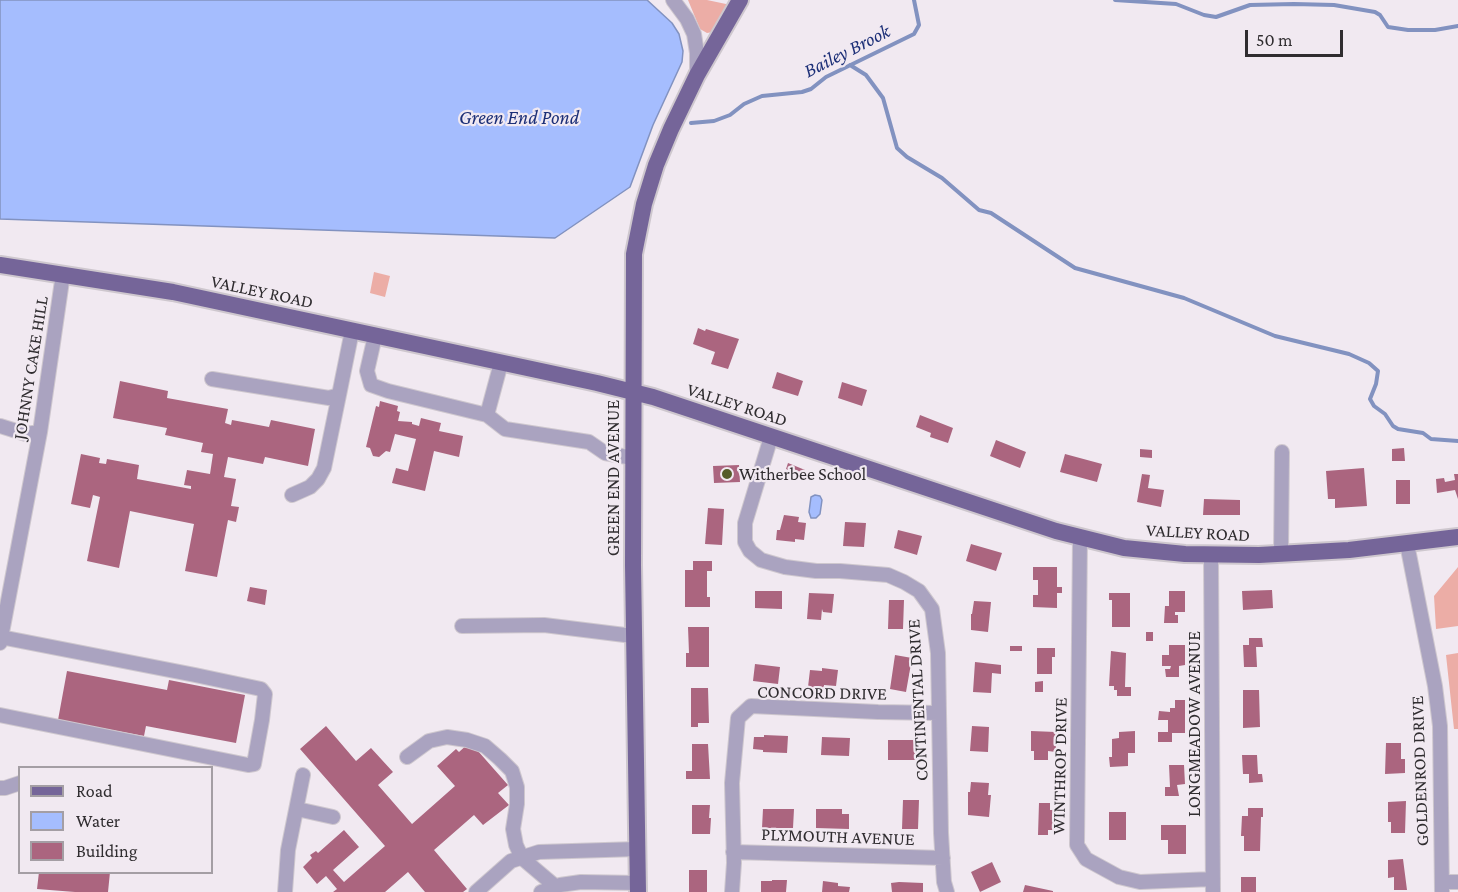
<!DOCTYPE html>
<style>
body{margin:0}
#map{position:relative;width:1458px;height:892px;overflow:hidden;background:#f1e9f1;font-family:"Crimson Pro",serif}
canvas{display:block}
.legend{position:absolute;left:18px;top:766px;width:195px;height:108px;box-sizing:border-box;background:#f1e9f1;border:2px solid #a49ea4;margin:0;padding:8px 10px;list-style:none;font-size:18px;color:#302d30}
.legend li{display:flex;align-items:center;gap:12px;height:30px}
.legend b{width:30px;border:2px solid #a49ea4}
.scale{position:absolute;left:1245px;top:30px;width:98px;height:27px;box-sizing:border-box;border:3px solid #302d30;border-top:0;padding-left:8px;font-size:18px;line-height:21px;white-space:nowrap;color:#302d30;-webkit-text-stroke:4px #f1e9f1;paint-order:stroke}
</style>
<div id="map">
<canvas width="1458" height="892"></canvas>
<ul class="legend">
<li><b style="height:8px;background:#756599"></b>Road</li>
<li><b style="height:16px;background:#a5bdfe"></b>Water</li>
<li><b style="height:16px;background:#ab657f"></b>Building</li>
</ul>
<div class="scale">50 m</div>
</div>
<script>
const g = document.querySelector('canvas').getContext('2d');
g.lineJoin = 'round';
function paint(path, color) {
  g.fillStyle = color;
  g.fill(path, 'evenodd');
}
function poly(rows) {
  const path = new Path2D();
  for (const r of rows) {
    path.moveTo(r[0], r[1]);
    for (let i = 2; i < r.length; i += 2) path.lineTo(r[i], r[i + 1]);
  }
  return path;
}
function trace(path, color, width, dash) {
  g.strokeStyle = color;
  g.lineWidth = width;
  g.lineCap = dash ? 'butt' : 'round';
  g.setLineDash(dash || []);
  g.stroke(path);
}
function label(font, color, halo, rows, align = 'center') {
  g.font = font + ' "Crimson Pro",serif';
  g.lineWidth = 4.5;
  g.setLineDash([]);
  g.textBaseline = 'middle';
  g.strokeStyle = halo;
  g.fillStyle = color;
  for (const [text, x, y, turn = 0] of rows) {
    g.save();
    g.translate(x, y);
    g.rotate((+turn || 0) * Math.PI / 180);
    g.textAlign = isNaN(turn) ? turn : align;
    if (halo) g.strokeText(text, 0, 0);
    g.fillText(text, 0, 0);
    g.restore();
  }
}
const green = poly([
 [688,0,707,0,726,4,727,7,713,32,707,33,700,29],
 [374,272,390,276,385,297,370,293],
 [1458,567,1458,626,1436,629,1434,596],
 [1458,653,1458,729,1454,729,1446,655]
]);
const water = poly([
 [0,0,647,0,672,23,679,34,683,51,682,62,653,125,630,187,555,238,0,219,0,0],
 [815,495,820,496,822,500,820,514,816,518,811,518,809,512,811,497,815,495]
]);
const stream = poly([
 [1115,0,1176,4,1204,15,1216,17,1250,5,1294,4,1334,5,1375,12,1380,15,1388,27,1408,30,1435,30,1458,26],
 [850,65,866,75,883,98,897,148,907,157,942,178,979,210,991,213,1075,268,1184,298,1275,336,1349,354,1369,363,1378,371,1376,384,1370,399,1374,406,1385,414,1393,426,1398,429,1423,433,1431,439,1458,441],
 [691,123,714,121,730,115,744,104,762,96,802,92,811,89,826,77,914,34,919,25,914,0]
]);
const building = poly([
 [698,328,705,331,706,329,739,339,728,369,711,364,715,352,693,344],
 [777,372,803,381,798,396,772,388],
 [120,381,168,391,167,398,228,409,225,423,231,425,232,420,269,427,271,420,315,429,308,466,265,457,263,464,228,457,224,477,236,479,231,506,239,507,236,522,228,520,217,577,185,571,194,524,130,511,119,568,87,561,100,497,93,495,90,508,71,504,81,454,100,458,99,463,106,464,107,459,139,465,137,479,191,489,191,486,184,485,187,470,210,474,213,454,201,452,203,443,165,435,167,428,113,418],
 [842,382,867,390,862,406,838,398],
 [380,401,398,406,397,411,400,412,398,421,412,422,412,424,419,426,421,418,441,423,439,431,463,436,459,457,434,451,425,491,392,483,396,468,408,471,416,439,395,434,390,452,386,451,379,457,373,456,370,448,366,447,376,406,379,407],
 [920,415,953,428,948,443,930,437,931,433,916,427],
 [996,440,1026,452,1020,468,990,456],
 [1404,448,1405,461,1392,461,1392,449],
 [1140,449,1152,450,1152,458,1140,457],
 [1065,454,1102,464,1097,482,1060,472],
 [788,463,805,470,802,476,786,469],
 [739,465,740,482,714,483,713,466],
 [1364,468,1367,506,1335,508,1335,499,1328,499,1326,471],
 [1142,474,1150,475,1148,488,1164,490,1161,507,1137,502],
 [1454,474,1458,474,1458,499,1455,490,1437,493,1436,479,1444,478,1445,482,1455,480],
 [1396,480,1410,480,1410,504,1396,504],
 [1204,499,1240,500,1240,515,1203,515],
 [708,508,724,509,722,545,705,544],
 [784,515,799,517,798,522,806,523,804,540,795,539,795,542,776,540,777,530,780,530],
 [845,522,866,523,864,547,843,546],
 [898,530,922,536,917,555,894,548],
 [971,544,1002,553,996,571,966,561],
 [693,561,712,561,712,571,707,571,707,597,710,597,710,607,685,607,685,570,693,570],
 [1033,567,1057,567,1057,587,1062,587,1062,593,1057,593,1057,608,1033,607,1033,595,1038,595,1038,580,1033,580],
 [250,587,267,590,265,605,247,601],
 [1272,590,1273,608,1243,610,1242,591],
 [755,591,782,591,782,609,755,608],
 [1169,591,1185,591,1185,612,1175,612,1175,615,1178,615,1178,623,1164,623,1165,606,1169,606],
 [809,593,834,594,832,613,823,612,822,609,821,620,807,619],
 [1109,593,1130,593,1130,627,1112,627,1112,600,1109,600],
 [889,600,904,600,903,629,888,629],
 [974,601,991,602,988,632,971,630,971,614,972,614],
 [688,627,709,627,709,667,686,667,686,653,689,653],
 [1146,632,1153,632,1153,641,1146,641],
 [1249,638,1262,638,1263,647,1256,647,1257,667,1244,667,1243,645,1249,645],
 [1169,645,1185,645,1185,665,1179,666,1179,677,1166,677,1165,669,1170,669,1171,666,1162,666,1162,655,1169,655],
 [1010,646,1022,646,1022,651,1010,651],
 [1037,648,1055,648,1055,657,1052,657,1052,674,1037,674],
 [1111,651,1126,653,1125,687,1131,687,1131,696,1117,696,1117,690,1114,690,1114,686,1109,686],
 [895,655,912,658,906,692,890,689],
 [975,662,1001,665,1001,674,992,673,991,693,973,692],
 [755,664,780,667,778,684,753,681],
 [822,668,838,670,836,686,824,685,824,689,808,687,810,670,822,671],
 [67,671,167,690,169,680,245,695,236,743,146,726,144,736,58,720],
 [1043,681,1043,692,1035,692,1035,682],
 [691,688,708,688,709,723,698,723,698,727,691,727],
 [1243,690,1259,690,1260,727,1243,728],
 [1175,700,1185,700,1185,733,1172,733,1172,742,1158,742,1158,732,1168,732,1168,720,1158,720,1159,711,1170,712,1170,708,1175,708],
 [326,726,356,761,371,748,393,772,378,785,412,824,455,786,437,766,456,749,459,752,470,742,508,785,498,793,509,805,483,825,474,815,434,850,467,889,463,892,425,892,408,872,385,892,333,892,337,889,326,876,317,884,303,867,312,858,310,855,316,851,318,853,344,830,359,847,333,870,344,882,385,846,300,749],
 [972,726,989,727,988,752,970,751],
 [1031,731,1056,732,1056,752,1048,751,1048,760,1034,760,1034,751,1031,751],
 [1135,731,1135,753,1128,753,1128,766,1110,767,1109,757,1112,757,1112,739,1119,738,1119,732],
 [764,735,788,736,787,753,763,752,763,750,753,749,754,737,764,737],
 [822,737,850,738,849,756,821,755],
 [888,740,917,740,917,760,888,760],
 [1386,743,1401,743,1401,759,1405,759,1405,773,1385,774],
 [692,744,708,744,710,779,686,779,686,771,692,771],
 [1242,755,1257,755,1258,774,1262,774,1263,782,1249,783,1249,774,1243,774],
 [1169,765,1184,765,1185,784,1177,785,1179,796,1165,796,1165,787,1170,787],
 [971,782,989,783,988,795,991,795,989,817,968,815,968,792,970,792],
 [903,800,919,800,918,829,902,829],
 [1406,801,1405,833,1391,833,1391,822,1388,822,1388,802],
 [1039,803,1050,803,1050,810,1055,810,1055,830,1048,830,1048,835,1038,835],
 [692,805,710,805,709,818,711,818,710,834,692,834],
 [1248,808,1263,808,1263,817,1261,817,1260,851,1244,851,1244,836,1241,836,1242,816,1248,816],
 [763,809,794,809,793,828,762,828],
 [816,809,842,809,842,814,849,814,849,829,816,828],
 [1109,812,1126,812,1126,840,1109,840],
 [1161,825,1186,825,1186,854,1168,854,1168,840,1161,840],
 [1403,859,1407,890,1394,890,1394,877,1388,878,1388,860],
 [992,862,1001,882,980,892,971,872],
 [689,870,707,870,707,892,689,892],
 [39,872,110,872,108,892,75,892,37,889],
 [1241,877,1256,877,1256,892,1241,892],
 [772,880,787,880,786,892,761,892,761,881,772,881],
 [823,881,838,883,838,886,850,887,849,892,822,892],
 [899,882,923,883,923,892,892,892,891,883],
 [1025,885,1053,891,1053,892,1023,892]
]);
const minor = poly([
 [673,0,687,19,694,34,697,53,697,75],
 [375,336,367,371,371,385,388,391,487,415,505,429,589,442,605,453,633,458],
 [212,379,329,398,339,395,352,331],
 [487,415,501,363],
 [0,426,26,434,40,432],
 [771,437,745,523,745,542,750,551,761,560,785,567,816,571,840,571,888,575,904,582,919,591,932,609,938,653,941,833,944,882,947,892],
 [292,495,310,487,318,479,324,468,339,395],
 [1080,537,1077,845,1086,859,1119,877,1140,882,1213,879],
 [1407,544,1435,686,1440,726,1442,892],
 [1281,554,1282,452],
 [1211,556,1213,892],
 [462,626,544,625,633,636],
 [0,643,40,432,63,274],
 [0,715,248,765,254,764,262,720,265,694,261,689,195,675,1,637],
 [407,757,429,741,447,737,467,740,485,746,500,759,512,771,517,787,517,804,513,829,516,845,522,858,555,886],
 [0,788,5,788,20,783],
 [297,809,333,817],
 [733,852,943,858],
 [1442,882,1458,882],
 [285,892,288,850,303,775],
 [476,892,511,861,539,852,638,849],
 [541,892,560,885,581,882,638,883],
 [732,892,734,863,732,783,738,718,751,706,878,712,938,713]
]);
const major = poly([
 [0,265,173,292,597,383,653,397,1056,531,1124,548,1185,554,1259,555,1349,550,1458,537],
 [638,892,633,565,634,254,644,204,656,165,671,129,697,75,740,0]
]);
const markers = [
 [727,474,6,"#555c2a"]
];
const streetNames = [
 ["VALLEY ROAD",262,292,12],
 ["JOHNNY CAKE HILL",31,368,-81],
 ["VALLEY ROAD",737,405,18],
 ["GREEN END AVENUE",613,478,-90],
 ["VALLEY ROAD",1198,533,3],
 ["CONCORD DRIVE",822,693,1],
 ["CONTINENTAL DRIVE",918,700,-93],
 ["LONGMEADOW AVENUE",1194,724,-90],
 ["WINTHROP DRIVE",1060,766,-89],
 ["GOLDENROD DRIVE",1420,771,-92],
 ["PLYMOUTH AVENUE",838,837,2]
];
const poiNames = [
 ["Witherbee School",739,474]
];
const waterNames = [
 ["Bailey Brook",847,51,-27],
 ["Green End Pond",519,118]
];
paint(green, '#ecada6');
paint(water, '#a5bdfe');
trace(water, '#8292c0', 1.5);
trace(stream, '#8292c0', 4);
paint(building, '#ab657f');
trace(minor, '#cec7ce', 16);
trace(major, '#cec7ce', 20);
trace(minor, '#aaa3c0', 14);
trace(major, '#756599', 16);
for (const [x, y, r, color] of markers) {
  const dot = new Path2D();
  dot.arc(x, y, r, 0, 2 * Math.PI);
  g.fillStyle = color;
  g.fill(dot);
  trace(dot, '#f1e9f1', 2);
}
label('18px', '#302d30', '#f1e9f1', streetNames);
label('18px', '#302d30', '#f1e9f1', poiNames, 'left');
label('italic 20px', '#1c2f77', '#f1e9f1', waterNames);
</script>
